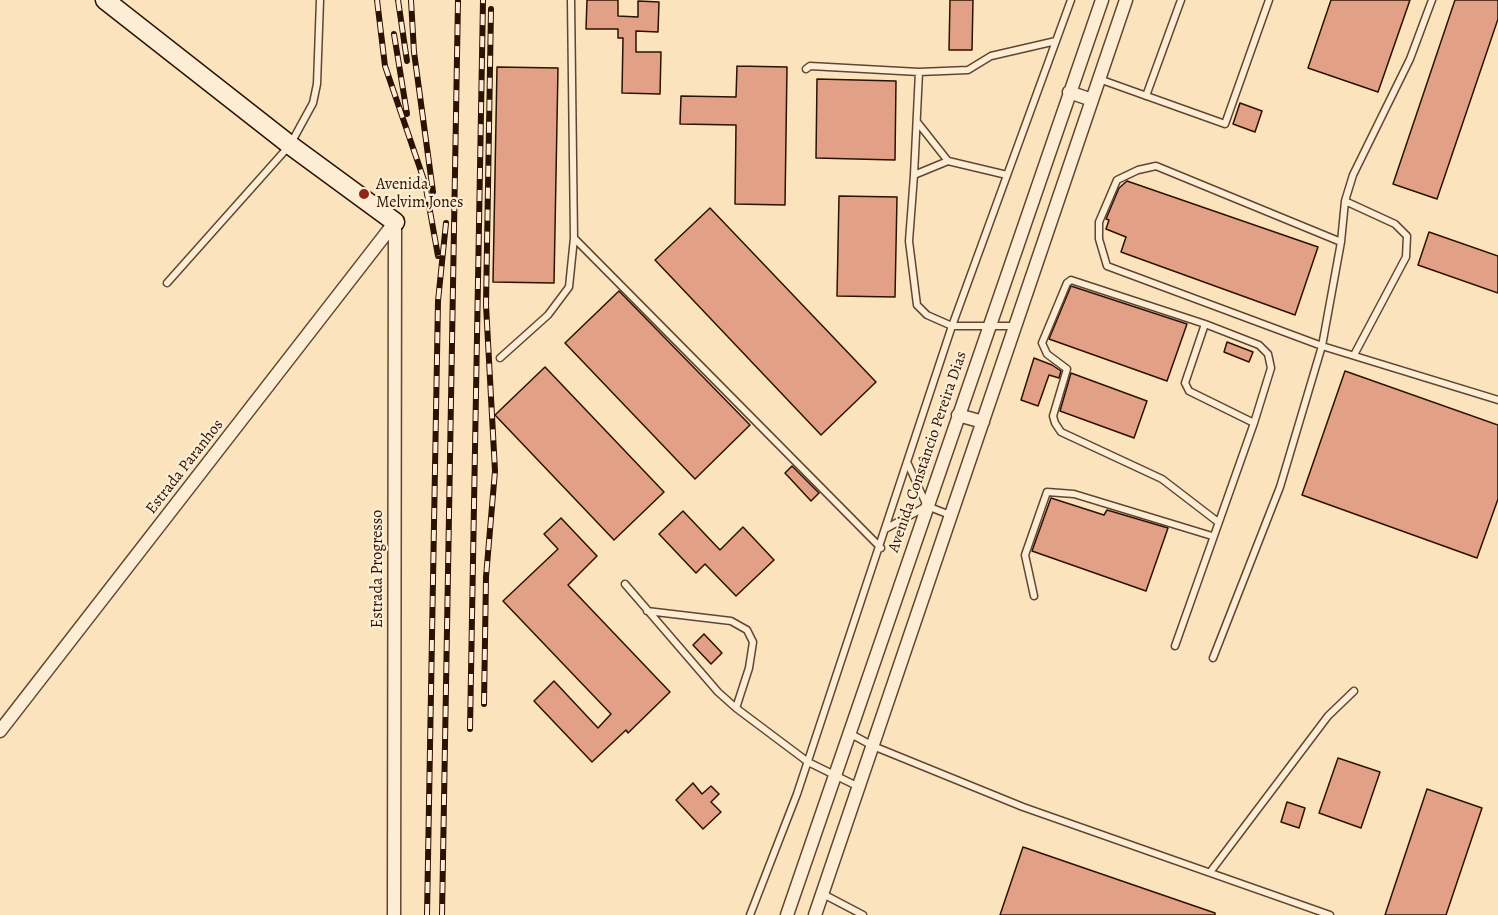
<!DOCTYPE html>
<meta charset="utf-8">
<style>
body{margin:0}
canvas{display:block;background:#fbe3bd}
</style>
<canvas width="1498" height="915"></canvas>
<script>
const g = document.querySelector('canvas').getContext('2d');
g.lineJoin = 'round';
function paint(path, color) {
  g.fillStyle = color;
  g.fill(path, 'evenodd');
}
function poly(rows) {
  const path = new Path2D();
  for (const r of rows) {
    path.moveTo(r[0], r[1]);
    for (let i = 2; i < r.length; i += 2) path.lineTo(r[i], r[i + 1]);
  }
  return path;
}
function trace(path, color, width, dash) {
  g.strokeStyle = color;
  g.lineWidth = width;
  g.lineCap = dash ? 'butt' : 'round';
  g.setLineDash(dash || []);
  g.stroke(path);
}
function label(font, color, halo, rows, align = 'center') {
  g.font = font + ' Alegreya,serif';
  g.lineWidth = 4.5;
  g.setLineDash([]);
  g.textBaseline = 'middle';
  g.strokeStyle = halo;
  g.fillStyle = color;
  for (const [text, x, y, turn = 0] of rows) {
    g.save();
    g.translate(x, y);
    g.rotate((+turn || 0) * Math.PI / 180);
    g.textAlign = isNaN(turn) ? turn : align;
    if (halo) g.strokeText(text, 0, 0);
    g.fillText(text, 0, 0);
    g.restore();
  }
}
const building = poly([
 [587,0,618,0,618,16,638,17,638,1,659,2,658,32,636,31,636,52,661,52,660,94,622,93,623,38,618,38,618,29,586,29,587,0],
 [950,0,973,0,972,50,949,50,950,0],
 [1331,0,1410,0,1378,92,1308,68,1331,0],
 [1455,0,1498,0,1498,19,1437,199,1393,184,1455,0],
 [737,66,787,67,785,205,735,204,736,125,680,124,681,96,736,97,737,66],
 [497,67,558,68,554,283,493,282,497,67],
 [817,79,896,81,895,160,816,158,817,79],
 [1240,103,1262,111,1255,132,1233,124,1240,103],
 [1127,181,1318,247,1295,315,1121,252,1126,237,1106,229,1109,220,1106,219,1119,188,1127,181],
 [839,196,897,197,895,297,837,296,839,196],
 [710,208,876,382,821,435,655,260,710,208],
 [1429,232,1498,256,1498,293,1418,265,1429,232],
 [1071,286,1187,324,1167,381,1049,339,1071,286],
 [619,291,750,425,695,479,565,343,619,291],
 [1227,342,1253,352,1249,362,1224,352,1227,342],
 [1034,358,1052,365,1061,371,1059,378,1049,375,1038,406,1021,400,1034,358],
 [545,367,664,492,614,540,495,415,545,367],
 [1345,371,1498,425,1498,499,1477,558,1302,495,1345,371],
 [1071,373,1147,401,1134,438,1060,411,1071,373],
 [792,466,819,493,811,501,785,473,792,466],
 [1051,498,1104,515,1107,510,1168,528,1146,591,1032,551,1051,498],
 [683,511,720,550,743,527,774,560,736,596,705,564,696,573,659,534,683,511],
 [561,518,597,556,568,585,670,692,628,733,626,730,592,762,534,701,554,681,598,728,611,714,503,601,558,549,544,534,561,518],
 [704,634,722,653,711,664,693,645,704,634],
 [1338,758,1380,772,1361,828,1319,813,1338,758],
 [693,783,702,794,711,786,719,794,711,802,721,812,703,829,676,800,693,783],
 [1427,789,1482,808,1446,915,1385,915,1427,789],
 [1287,802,1305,808,1299,828,1281,822,1287,802],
 [1023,847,1215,913,1215,915,1000,915,1023,847]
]);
const lane = poly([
 [806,69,810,66,919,72],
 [1099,79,1225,124,1269,0],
 [1146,96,1181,0],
 [918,123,948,161],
 [914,175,919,72,968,70,991,56,1056,41],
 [1007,175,948,161,914,175,909,241,917,305,927,315,952,326,1014,326],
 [1345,201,1353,175,1410,59,1432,0],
 [574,238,881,548],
 [1341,242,1345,201,1395,224,1407,236,1406,257,1354,355],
 [167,283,290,145,313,103,317,84,320,0],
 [1205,324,1185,383,1189,391,1254,423],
 [500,358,548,315,569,287,574,238,571,0],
 [908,464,927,506,950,515],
 [887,528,927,506],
 [625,584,718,692,736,708,808,762,859,787],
 [1034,596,1025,555,1047,492,1074,494,1212,536],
 [647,611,731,621,747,630,753,642,749,668,736,708],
 [1175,646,1254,423,1271,368,1268,354,1259,345,1205,324,1071,280,1067,283,1042,343,1047,354,1067,369,1053,416,1055,423,1061,432,1162,479,1218,522],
 [1213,658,1280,487,1322,346,1341,242,1156,166,1138,170,1117,180,1099,222,1099,239,1107,266,1322,346,1498,400],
 [849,733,873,746,1023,807,1330,915],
 [1211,871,1328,716,1354,691],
 [823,894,863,915],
 [750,915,797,794,952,326,1071,0]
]);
const street = poly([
 [1069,92,1092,100],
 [958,415,983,422],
 [0,731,395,222],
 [394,915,395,222],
 [787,915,1102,0],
 [815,915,1126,0]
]);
const secondary = poly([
 [105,0,290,145,395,222]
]);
const rail = poly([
 [377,0,385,66,425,183,438,256],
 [398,0,407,61],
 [411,0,414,52,433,192],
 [394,34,407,114],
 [484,704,486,577,495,471,486,305,491,9],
 [470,729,483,0],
 [427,915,438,301,446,223],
 [442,915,458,0]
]);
const markers = [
 [364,194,6,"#8f2418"]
];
const poiNames = [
 ["Avenida",376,185],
 ["Melvim Jones",376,203]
];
const streetNames = [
 ["Avenida Constâncio Pereira Dias",928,452,-71],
 ["Estrada Paranhos",185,467,-52],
 ["Estrada Progresso",378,569,-90]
];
paint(building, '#e2a087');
trace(building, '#2c1201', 1.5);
trace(lane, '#604630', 9);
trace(street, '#604630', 15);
trace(secondary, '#2c1201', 21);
trace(lane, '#fcedd4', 6);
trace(street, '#fcedd4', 12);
trace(secondary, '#fcedd4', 18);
trace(rail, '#2c1201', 6);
trace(rail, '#fcedd4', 4, [11]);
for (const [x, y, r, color] of markers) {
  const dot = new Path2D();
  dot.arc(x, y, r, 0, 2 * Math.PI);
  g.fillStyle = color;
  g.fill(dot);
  trace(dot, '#fcedd4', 2);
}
label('16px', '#2c1201', '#fcedd4', poiNames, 'left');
label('16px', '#2c1201', '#fcedd4', streetNames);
</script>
